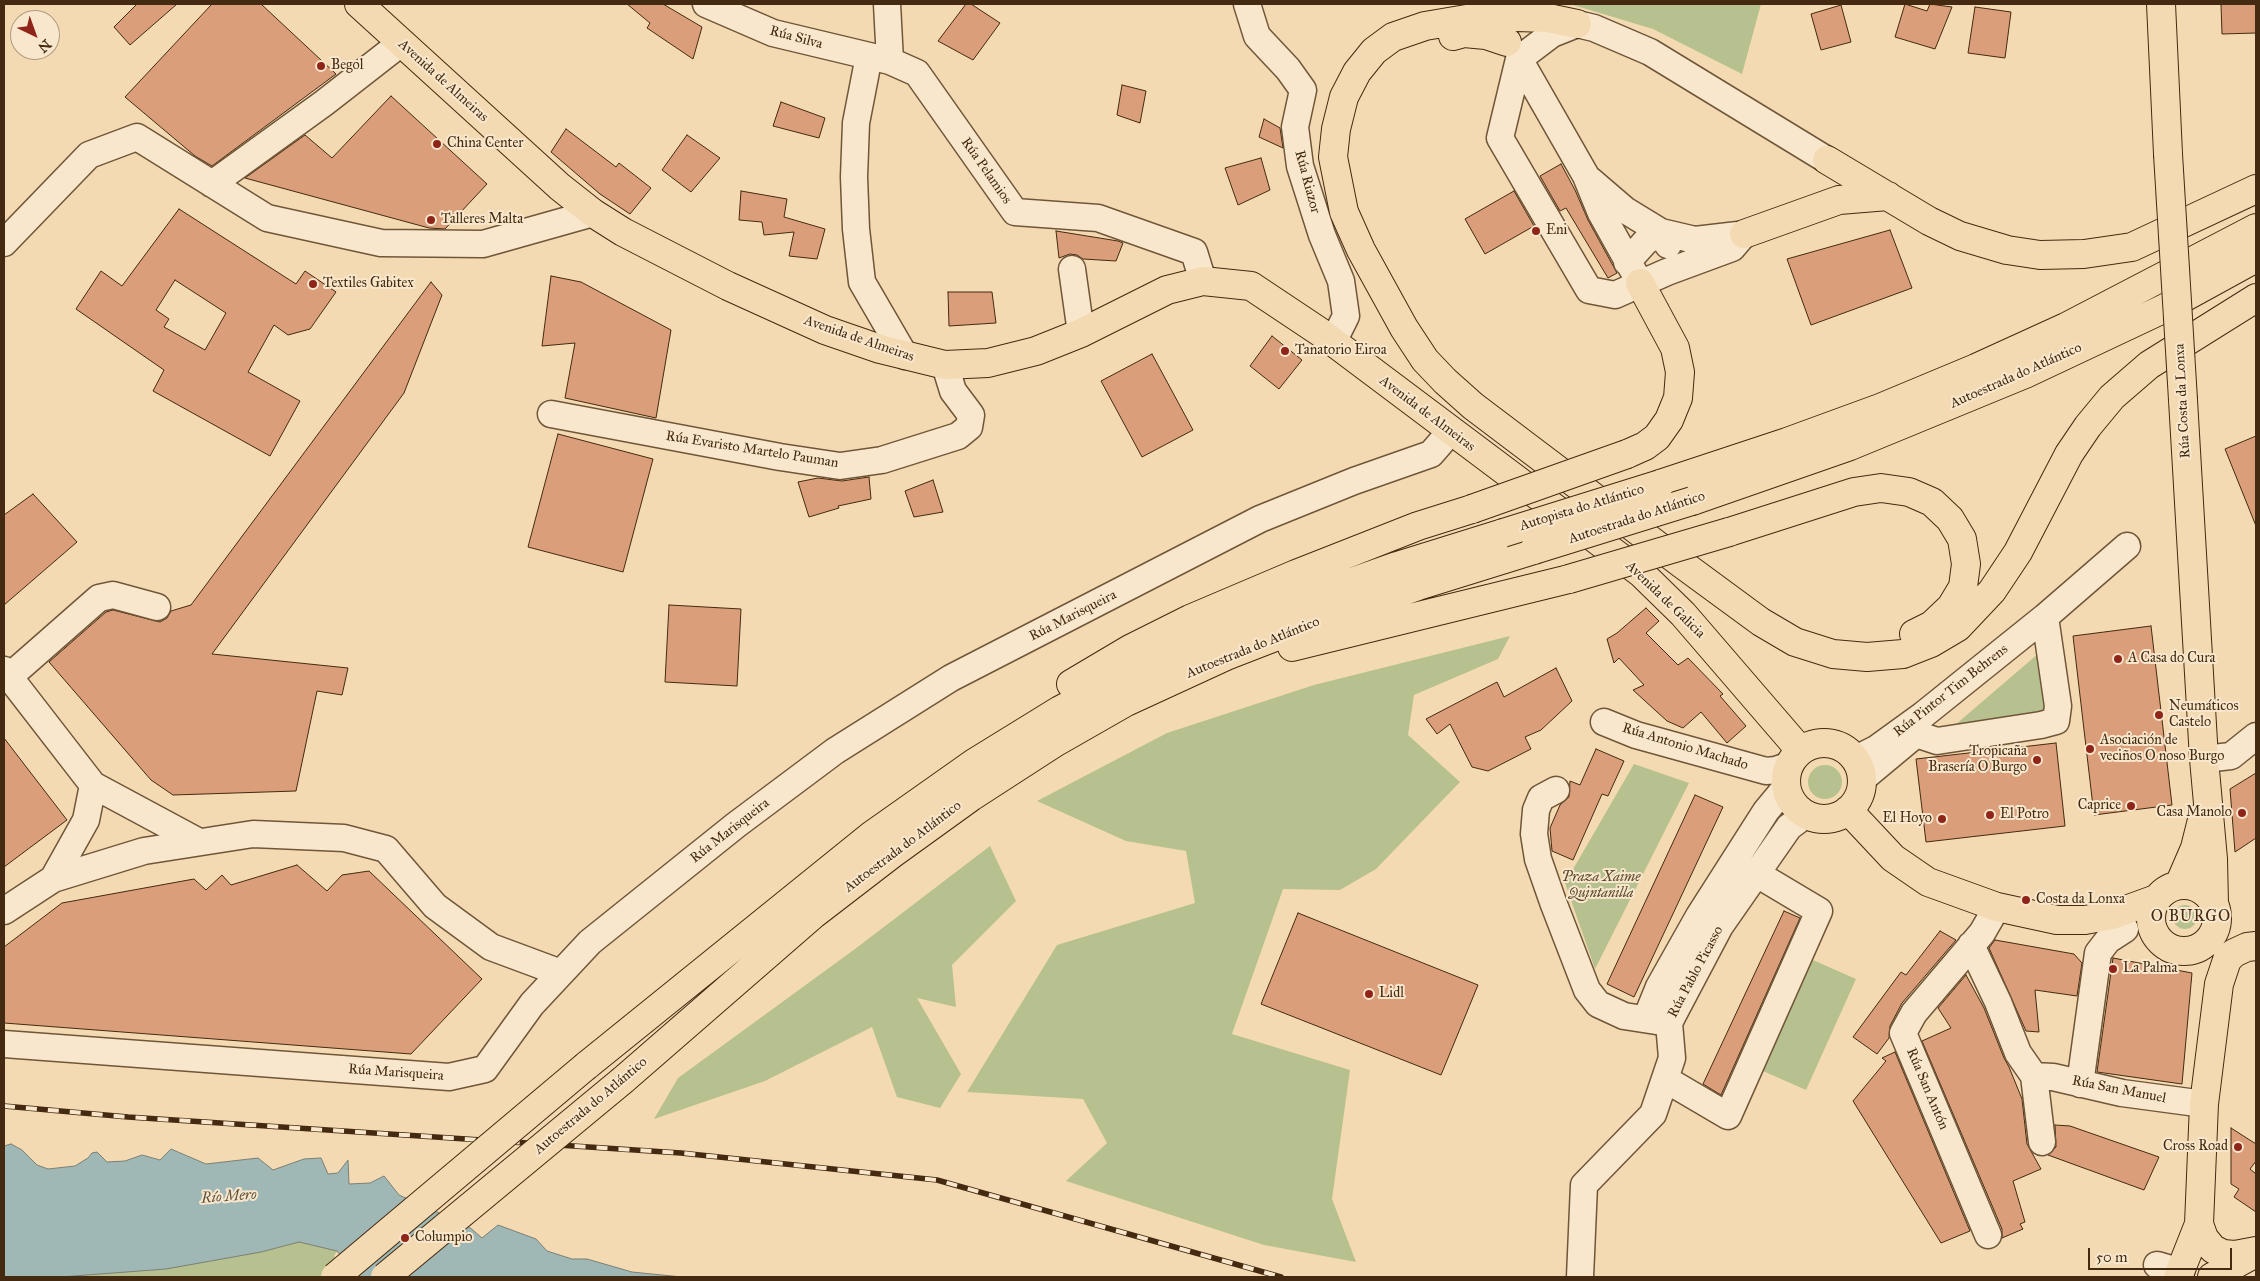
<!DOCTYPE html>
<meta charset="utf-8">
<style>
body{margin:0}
#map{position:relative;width:2260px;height:1281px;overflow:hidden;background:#f4dab2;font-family:"IM FELL Great Primer",serif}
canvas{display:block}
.frame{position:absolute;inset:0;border:5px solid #442a10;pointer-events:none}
.north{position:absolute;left:10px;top:10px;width:50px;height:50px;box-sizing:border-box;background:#f8e7cd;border:1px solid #b09b81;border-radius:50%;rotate:138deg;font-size:14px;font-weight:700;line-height:20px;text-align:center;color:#442a10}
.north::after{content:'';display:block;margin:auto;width:18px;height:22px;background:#8f2418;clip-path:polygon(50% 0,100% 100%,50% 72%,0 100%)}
.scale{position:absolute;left:2088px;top:1248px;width:144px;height:22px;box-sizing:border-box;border:2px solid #442a10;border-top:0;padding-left:6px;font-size:15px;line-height:18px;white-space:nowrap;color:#442a10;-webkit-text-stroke:4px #f8e7cd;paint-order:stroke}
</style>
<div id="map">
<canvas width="2260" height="1281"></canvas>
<div class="frame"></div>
<div class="north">N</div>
<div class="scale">50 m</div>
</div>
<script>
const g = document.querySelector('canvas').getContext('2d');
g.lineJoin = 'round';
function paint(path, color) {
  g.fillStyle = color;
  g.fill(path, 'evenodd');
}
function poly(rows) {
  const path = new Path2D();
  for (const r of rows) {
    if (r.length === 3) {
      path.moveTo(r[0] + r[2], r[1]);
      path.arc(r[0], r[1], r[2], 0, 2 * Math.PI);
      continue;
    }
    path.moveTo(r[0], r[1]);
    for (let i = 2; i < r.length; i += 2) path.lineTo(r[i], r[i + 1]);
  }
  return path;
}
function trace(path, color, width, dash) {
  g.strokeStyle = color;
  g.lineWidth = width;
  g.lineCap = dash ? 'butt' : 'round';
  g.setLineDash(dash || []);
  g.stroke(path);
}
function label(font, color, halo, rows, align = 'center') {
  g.font = font + ' "IM FELL Great Primer",serif';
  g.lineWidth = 4;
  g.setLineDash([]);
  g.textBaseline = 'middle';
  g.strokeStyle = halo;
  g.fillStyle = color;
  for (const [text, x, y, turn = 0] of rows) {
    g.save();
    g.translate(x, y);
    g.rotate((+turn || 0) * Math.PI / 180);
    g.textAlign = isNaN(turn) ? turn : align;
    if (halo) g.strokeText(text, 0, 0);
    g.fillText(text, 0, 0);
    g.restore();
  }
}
const green = poly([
 [1502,4,1761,4,1742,74,1653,29,1573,5,1500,7],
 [1510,636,1498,659,1414,695,1408,735,1460,782,1376,869,1340,890,1283,889,1232,1034,1350,1070,1332,1199,1356,1262,1264,1245,1066,1181,1107,1143,1083,1099,967,1092,1057,945,1195,903,1186,851,1126,841,1037,801,1167,733,1314,685],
 [2039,653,2048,714,1955,725],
 [1634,764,1689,783,1595,969,1565,883],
 [1825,782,17],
 [990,846,1016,901,952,965,956,1007,917,998,961,1074,940,1108,897,1097,872,1027,765,1081,654,1119,678,1078,855,949],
 [2185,917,12],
 [1813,960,1856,979,1806,1090,1763,1071],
 [319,1225,358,1277,337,1251,334,1256,351,1277,4,1277,4,1274]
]);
const water = poly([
 [11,1144,22,1150,37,1165,48,1169,75,1166,88,1158,92,1153,97,1152,107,1162,125,1161,142,1155,160,1160,171,1149,206,1164,258,1158,273,1170,304,1159,321,1158,328,1174,338,1173,348,1160,349,1184,370,1183,384,1176,399,1195,468,1226,482,1238,498,1225,536,1239,547,1251,572,1259,587,1259,632,1272,682,1277,358,1277,337,1251,299,1242,261,1252,166,1269,60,1277,4,1277,4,1146,11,1144]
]);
const building = poly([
 [137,4,177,4,130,45,114,27,137,4],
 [212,4,261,4,336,74,212,166,195,156,125,97,212,4],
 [627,4,663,4,702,27,693,59,647,28,650,23,627,4],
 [966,4,971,4,1000,23,973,60,938,41,966,4],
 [1905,4,1927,11,1930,4,1952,7,1935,49,1895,37,1905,4],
 [2221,4,2256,4,2256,33,2222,34,2221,4],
 [1841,5,1851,42,1821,50,1811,14,1841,5],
 [1975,7,2011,12,2005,58,1968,53,1975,7],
 [1122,85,1146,91,1140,123,1117,115,1122,85],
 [391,96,487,184,445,229,429,228,245,178,305,135,332,158,391,96],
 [781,102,825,118,819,138,773,126,781,102],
 [1264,119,1280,128,1283,148,1259,137,1264,119],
 [566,129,616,167,619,163,651,188,630,214,600,194,551,152,566,129],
 [687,135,720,158,691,192,662,170,687,135],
 [1261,158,1270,190,1238,205,1225,168,1261,158],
 [1561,164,1575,190,1588,220,1617,273,1608,278,1566,208,1560,211,1540,176,1561,164],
 [741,191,787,199,784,217,825,229,817,259,789,256,794,232,764,235,762,222,739,220,741,191],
 [1514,191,1534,226,1485,254,1465,219,1514,191],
 [179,209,296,284,305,271,336,292,310,329,288,335,274,325,248,372,300,401,270,456,153,391,164,370,76,309,101,271,122,286,179,209],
 [175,280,226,313,205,350,164,327,169,319,156,310,175,280],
 [1890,230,1912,288,1811,325,1787,259,1890,230],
 [1056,231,1118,241,1123,243,1116,261,1083,259,1077,255,1070,254,1059,258,1056,231],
 [551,276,581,282,671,330,656,418,565,398,575,343,542,346,551,276],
 [431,282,442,295,404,393,212,654,348,668,342,695,317,691,296,791,173,795,151,780,49,662,106,612,113,610,160,622,167,618,171,611,191,605,431,282],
 [948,292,992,292,996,323,949,326,948,292],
 [1272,336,1302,360,1279,389,1250,366,1272,336],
 [1152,354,1193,430,1142,457,1101,381,1152,354],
 [558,434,653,459,623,572,528,547,558,434],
 [2256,436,2256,526,2225,449,2256,436],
 [869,477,871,499,838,506,839,508,809,517,798,482,818,478,842,481,869,477],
 [933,480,943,512,914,517,905,491,933,480],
 [33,494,77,542,4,605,4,515,33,494],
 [669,605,741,609,737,686,665,682,669,605],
 [1646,608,1659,621,1646,633,1678,665,1688,658,1723,694,1720,696,1746,726,1727,743,1701,712,1683,728,1667,721,1633,690,1644,685,1619,658,1614,663,1607,639,1617,633,1646,608],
 [2151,626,2172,805,2094,815,2073,636,2151,626],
 [1556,668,1572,701,1541,730,1525,737,1531,749,1488,771,1472,767,1450,724,1437,734,1426,719,1497,682,1504,697,1556,668],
 [4,738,67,820,4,867,4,738],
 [2056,743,2065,826,1926,842,1916,759,2056,743],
 [1596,749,1624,761,1608,796,1602,794,1573,860,1552,851,1550,828,1560,805,1569,797,1570,781,1580,785,1596,749],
 [2256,773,2256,838,2235,852,2230,789,2256,773],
 [1695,795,1723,807,1634,997,1607,984,1695,795],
 [297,865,327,891,342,875,369,871,482,979,411,1054,4,1023,4,947,62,903,194,879,206,890,222,875,231,885,297,865],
 [1784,911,1800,918,1721,1095,1703,1084,1784,911],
 [1298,913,1478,985,1441,1075,1261,1004,1298,913],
 [1940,931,1956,940,1902,1003,1890,1026,1889,1038,1877,1054,1853,1037,1901,972,1906,975,1940,931],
 [1995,940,2074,954,2082,963,2077,996,2035,990,2039,1032,2026,1031,1989,948,1995,940],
 [2113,958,2192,973,2182,1084,2097,1072,2113,958],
 [1966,975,1984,1008,2004,1058,2009,1067,2022,1099,2027,1144,2041,1169,2013,1181,2025,1222,2020,1224,2023,1229,2002,1238,2002,1229,1922,1041,1951,1028,1938,1008,1966,975],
 [1895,1052,1970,1231,1941,1243,1853,1101,1886,1061,1882,1058,1895,1052],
 [2055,1125,2070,1126,2159,1157,2144,1190,2048,1155,2056,1147,2055,1125],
 [2231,1128,2256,1144,2256,1161,2250,1169,2256,1174,2256,1212,2234,1197,2239,1189,2231,1184,2231,1128]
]);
const minor = poly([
 [706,4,773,33,890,61,917,73,1015,212,1098,218,1194,252,1203,281],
 [887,4,890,61],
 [1247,4,1257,36,1288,69,1303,90,1295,127,1300,166,1322,235,1341,281,1346,316,1333,342],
 [869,56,856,123,854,177,856,229,862,282,905,356],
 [1519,59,1586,176,1601,213,1640,283],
 [1590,180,1625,210,1661,232,1695,240,1738,235],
 [212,184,324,103,401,43],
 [1744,234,1732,248,1667,272,1615,295,1589,290,1500,138,1519,59,1552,34,1577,24,1594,28,1650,52,1827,160],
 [4,243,89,155,137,137,267,218,381,243,483,244,593,213],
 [1627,262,1646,241,1661,232,1668,245],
 [1072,269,1081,333],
 [551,414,780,457,840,466,882,460,958,436,969,427,971,415,953,391,945,365],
 [4,670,93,785,199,842],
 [9,677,99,598,113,595,157,607],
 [1604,722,1636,735,1766,771,1776,770,1790,765],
 [1853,757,1862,756,1876,749,1923,715,2045,617,2127,546],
 [2204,759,2231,756,2256,736],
 [1862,779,1916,734,1937,741,2041,725,2056,721,2058,706,2045,617],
 [1556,790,1541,798,1536,810,1534,834,1538,859,1553,902,1587,990,1598,1004,1624,1016,1669,1023],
 [53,879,86,820,93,785],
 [4,911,53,879,144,851,253,834,344,838,386,849,435,906,491,947,561,973],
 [1971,945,1998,1002,2018,1053,2034,1076,2053,1077,2122,1093,2204,1104],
 [1646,1019,1659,987,1699,916,1766,811,1786,787],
 [4,1044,449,1077,485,1069,532,1004,590,942,736,825,835,751,951,678,1260,519,1354,481,1431,454,1450,432],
 [2034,1076,2042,1142],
 [1665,1079,1728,1116,1819,911,1757,874],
 [2080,1084,2098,953,2108,940,2125,929],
 [1988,1235,1903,1033,1914,1013,1982,933,1997,907],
 [2157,1265,2181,1272],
 [1580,1277,1584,1185,1653,1114,1672,1058,1669,1023,1673,1015,1720,926,1789,827,1805,815]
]);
const major = poly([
 [359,4,560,187,593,213,623,232,728,286,825,330,880,349,945,365,988,363,1036,351,1081,333,1167,290,1203,281,1251,286,1320,332,1641,573,1683,614,1801,751],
 [2161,4,2168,154],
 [2183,400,2204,759,2213,859,2214,904],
 [1824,781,38],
 [1848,810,1893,858,1928,882,1997,907,2057,920,2085,920,2112,915,2156,899],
 [2184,918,33],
 [2179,885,2195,848,2203,816],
 [2199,1224,2204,1238,2213,1249,2223,1254,2235,1255,2256,1251],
 [2178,1277,2199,1224,2204,1104,2219,984,2227,960,2234,953,2247,947,2256,946],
 [2212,1277,2252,1255]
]);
const highway = poly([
 [1577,24,1548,18,1484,16,1425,26,1393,37,1374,51,1357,72,1344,97,1336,129,1333,157,1344,212,1361,250,1404,328,1425,360,1445,381,1473,406,1682,564,1761,622,1795,642,1833,654,1867,657,1903,654,1931,643,1958,627,1992,591,2018,552,2069,454,2088,426,2112,397,2149,365,2256,298],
 [1453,36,1464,33,1486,35,1507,42],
 [1827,160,1929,221,1960,236,2007,250,2040,255,2084,254,2132,247,2256,189],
 [1744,234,1839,200,1888,196],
 [1627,454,1645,446,1657,437,1669,420,1678,398,1680,372,1675,348,1640,283],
 [1660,484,1787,442,1880,408,1976,368,2066,327,2256,228],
 [1692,501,1850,446,2025,374,2163,309,2256,258],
 [1729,532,1854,492,1881,488,1909,492,1932,502,1950,519,1962,539,1966,564,1963,587,1951,607,1932,625,1914,634],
 [1292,647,1569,579],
 [1071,684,1130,649,1190,619,1296,574,1418,526,1472,509],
 [586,1066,872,835,974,763,1060,710,1162,656,1257,616,1397,566,1503,533],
 [623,1080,814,914,892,854,971,797,1056,742,1126,702,1226,656,1293,630,1418,586,1534,550]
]);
const rail = poly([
 [4,1106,128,1117,681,1153,937,1180,1281,1277]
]);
const majorBridge = poly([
 [2168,154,2183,400]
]);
const highwayBridge = poly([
 [1472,509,1627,454],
 [1503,533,1660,484],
 [1534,550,1692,501],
 [1569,579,1729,532],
 [335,1277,586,1066],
 [385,1277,623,1080]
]);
const markers = [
 [321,66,5,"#8f2418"],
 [437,144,5,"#8f2418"],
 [431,220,5,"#8f2418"],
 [1536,231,5,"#8f2418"],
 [313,284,5,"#8f2418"],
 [1285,351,5,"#8f2418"],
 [2118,659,5,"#8f2418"],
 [2159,715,5,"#8f2418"],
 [2090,749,5,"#8f2418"],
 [2037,760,5,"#8f2418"],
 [2131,806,5,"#8f2418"],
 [2242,813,5,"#8f2418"],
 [1990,815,5,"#8f2418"],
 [1942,819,5,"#8f2418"],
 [2026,900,5,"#8f2418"],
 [2113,969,5,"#8f2418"],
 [1369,994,5,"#8f2418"],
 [2238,1147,5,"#8f2418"],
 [405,1238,5,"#8f2418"]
];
const streetNames = [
 ["Rúa Silva",796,38,15],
 ["Avenida de Almeiras",443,81,42],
 ["Rúa Pelamios",986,171,55],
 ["Rúa Riazor",1307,182,75],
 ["Avenida de Almeiras",859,339,19],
 ["Autoestrada do Atlántico",2016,376,-24],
 ["Rúa Costa da Lonxa",2183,401,-93],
 ["Avenida de Almeiras",1427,414,37],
 ["Rúa Evaristo Martelo Pauman",752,450,9],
 ["Autopista do Atlántico",1582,508,-17],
 ["Autoestrada do Atlántico",1637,518,-18],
 ["Avenida de Galicia",1665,600,44],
 ["Rúa Marisqueira",1073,616,-27],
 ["Autoestrada do Atlántico",1253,648,-22],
 ["Rúa Pintor Tim Behrens",1951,691,-38],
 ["Rúa Antonio Machado",1685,747,17],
 ["Rúa Marisqueira",730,831,-38],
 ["Autoestrada do Atlántico",903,847,-37],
 ["Rúa Pablo Picasso",1696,972,-62],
 ["Rúa Marisqueira",396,1073,4],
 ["Rúa San Antón",1927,1089,67],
 ["Rúa San Manuel",2119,1090,11],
 ["Autoestrada do Atlántico",591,1106,-40]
];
const poiNames = [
 ["Begol",331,66],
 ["China Center",447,144],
 ["Talleres Malta",441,220],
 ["Eni",1546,231],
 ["Textiles Gabitex",323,284],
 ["Tanatorio Eiroa",1295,351],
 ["A Casa do Cura",2128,659],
 ["Neumáticos",2169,707],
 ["Castelo",2169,723],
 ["Asociación de",2100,741],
 ["veciños O noso Burgo",2100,757],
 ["Tropicaña",2027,752,"right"],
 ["Brasería O Burgo",2027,768,"right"],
 ["Caprice",2121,806,"right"],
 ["Casa Manolo",2232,813,"right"],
 ["El Potro",2000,815],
 ["El Hoyo",1932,819,"right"],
 ["Costa da Lonxa",2036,900],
 ["La Palma",2123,969],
 ["Lidl",1379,994],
 ["Cross Road",2228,1147,"right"],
 ["Columpio",415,1238]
];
const parkNames = [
 ["Praza Xaime",1601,878],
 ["Quintanilla",1601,894]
];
const waterNames = [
 ["Río Mero",229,1197,-4]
];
const quarterNames = [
 ["O BURGO",2191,917]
];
paint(green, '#b7c18f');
paint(water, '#9fb8b6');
trace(water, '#7b7f74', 1);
paint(building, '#da9e7a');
trace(building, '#442a10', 1);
trace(minor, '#705638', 29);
trace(major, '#442a10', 30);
trace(highway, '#442a10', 30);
trace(minor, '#f8e7cd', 26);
trace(major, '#f4dab2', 28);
trace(highway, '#f4dab2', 28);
trace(rail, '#442a10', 5.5);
trace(rail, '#f8e7cd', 4, [11]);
trace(majorBridge, '#442a10', 30, []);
trace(highwayBridge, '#442a10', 30, []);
trace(majorBridge, '#f4dab2', 28);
trace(highwayBridge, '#f4dab2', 28);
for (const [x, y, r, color] of markers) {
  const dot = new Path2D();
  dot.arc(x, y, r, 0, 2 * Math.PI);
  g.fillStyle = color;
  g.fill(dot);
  trace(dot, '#f8e7cd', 2);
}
label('14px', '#442a10', '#f8e7cd', streetNames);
label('14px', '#442a10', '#f8e7cd', poiNames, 'left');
label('italic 14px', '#5b4829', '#f8e7cd', parkNames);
label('italic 15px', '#5b4e3a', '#f8e7cd', waterNames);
g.letterSpacing = '1px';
label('16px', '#442a10', '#f8e7cd', quarterNames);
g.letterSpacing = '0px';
</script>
